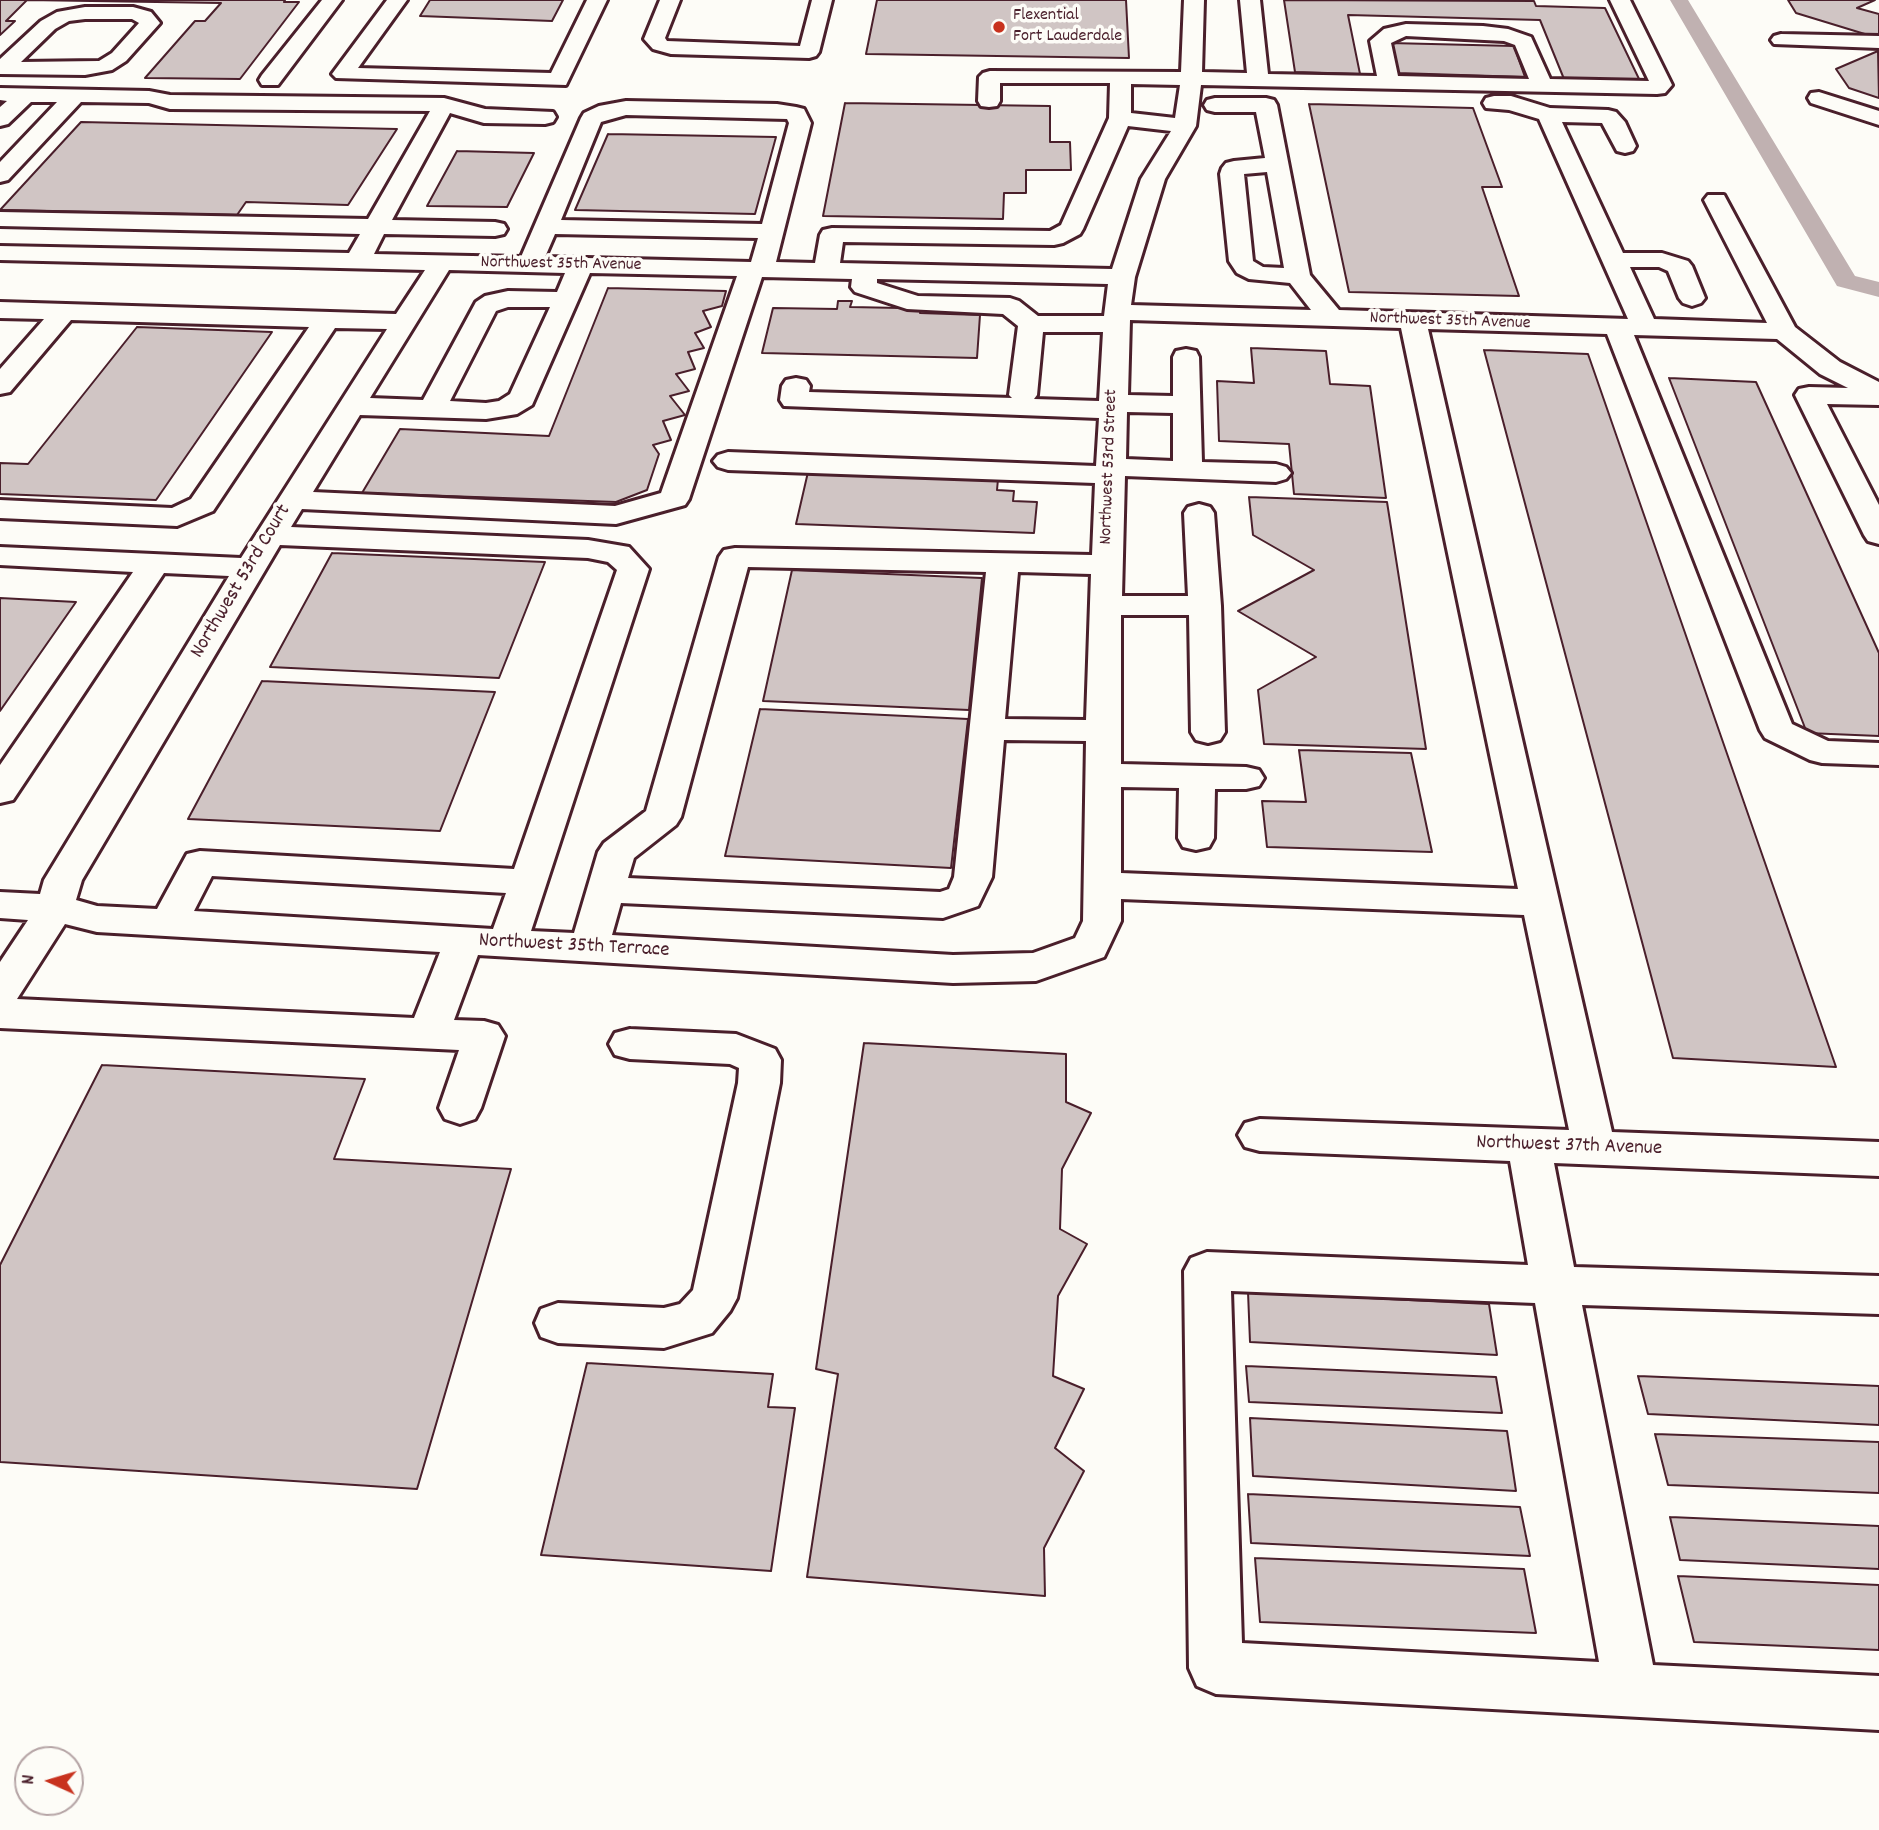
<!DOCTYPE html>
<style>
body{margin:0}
#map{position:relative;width:1879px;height:1830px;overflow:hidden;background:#fdfcf7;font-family:Dekko,sans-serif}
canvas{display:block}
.north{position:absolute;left:14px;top:1746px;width:70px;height:70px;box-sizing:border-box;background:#fdfcf7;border:2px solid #b5a4a5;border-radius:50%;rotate:274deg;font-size:19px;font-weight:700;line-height:28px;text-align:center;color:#4a1f2b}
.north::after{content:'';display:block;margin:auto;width:24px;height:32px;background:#c8321e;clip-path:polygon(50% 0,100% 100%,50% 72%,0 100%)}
</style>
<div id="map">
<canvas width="1879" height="1830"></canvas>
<div class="north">N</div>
</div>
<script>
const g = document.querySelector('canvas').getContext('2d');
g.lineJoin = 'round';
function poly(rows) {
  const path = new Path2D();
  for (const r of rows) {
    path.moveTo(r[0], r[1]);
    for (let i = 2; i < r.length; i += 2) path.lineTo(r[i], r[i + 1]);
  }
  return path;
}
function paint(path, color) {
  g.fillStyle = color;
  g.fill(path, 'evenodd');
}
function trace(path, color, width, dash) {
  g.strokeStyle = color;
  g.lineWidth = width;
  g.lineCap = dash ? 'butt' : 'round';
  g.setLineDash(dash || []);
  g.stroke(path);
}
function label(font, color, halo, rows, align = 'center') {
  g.font = font + ' Dekko,sans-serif';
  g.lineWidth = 7;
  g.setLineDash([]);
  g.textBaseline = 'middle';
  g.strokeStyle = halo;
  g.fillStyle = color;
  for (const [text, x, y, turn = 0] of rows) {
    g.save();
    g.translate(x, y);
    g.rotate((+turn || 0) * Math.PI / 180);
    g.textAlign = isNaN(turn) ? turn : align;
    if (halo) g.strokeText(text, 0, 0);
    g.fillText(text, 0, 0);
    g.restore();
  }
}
const canal = poly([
 [1670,0,1688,0,1855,276,1879,282,1879,297,1837,286,1670,0]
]);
const building = poly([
 [0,0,285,0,284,2,299,2,240,79,145,78,195,21,205,21,221,3,27,0,6,21,15,21,0,35,0,0],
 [430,0,563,0,552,21,420,16,430,0],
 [877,0,1126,0,1129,58,866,54,877,0],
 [1284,0,1534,1,1536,6,1605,8,1640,81,1564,79,1540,20,1348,15,1360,74,1295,72,1284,0],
 [1788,0,1875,0,1857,8,1879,14,1879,35,1868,35,1796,13,1788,0],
 [1390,43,1514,46,1525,77,1397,73,1390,43],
 [1878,51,1879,98,1849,88,1836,69,1878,51],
 [845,103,1050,106,1050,142,1070,142,1071,170,1026,170,1026,193,1004,193,1003,219,823,216,845,103],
 [1309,104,1473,108,1502,187,1482,187,1519,296,1349,292,1309,104],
 [81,122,397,129,348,205,246,202,237,215,0,210,81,122],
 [608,134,776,137,755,214,575,210,608,134],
 [457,151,534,153,507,207,427,206,457,151],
 [608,288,726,291,722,306,703,311,711,327,695,333,704,348,688,352,695,369,676,374,689,391,670,396,685,415,663,421,671,440,653,445,659,454,647,490,616,502,362,493,400,429,549,436,608,288],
 [838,301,852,301,850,307,901,308,901,304,921,304,920,313,980,315,977,358,762,353,773,308,837,309,838,301],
 [137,327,272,332,156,500,0,494,0,463,28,464,137,327],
 [1251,348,1326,351,1330,384,1370,386,1386,498,1294,494,1289,444,1219,441,1217,381,1254,383,1251,348],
 [1484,350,1588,354,1836,1067,1673,1058,1484,350],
 [1669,378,1756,382,1879,653,1879,736,1807,733,1669,378],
 [808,472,998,479,997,490,1014,491,1013,501,1037,502,1034,533,796,524,808,472],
 [1249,497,1387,502,1426,749,1264,744,1258,690,1316,657,1238,611,1314,570,1253,535,1249,497],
 [332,553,545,562,499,678,270,667,332,553],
 [792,570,982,578,969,710,763,701,792,570],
 [0,598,76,602,0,711,0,598],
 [262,681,495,692,440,831,188,819,262,681],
 [760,709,968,719,951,868,725,856,760,709],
 [1299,750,1411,753,1432,852,1267,847,1262,801,1306,802,1299,750],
 [864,1043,1066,1054,1066,1102,1091,1113,1062,1169,1060,1229,1087,1244,1058,1296,1053,1376,1084,1389,1055,1448,1084,1471,1044,1548,1045,1596,807,1577,838,1374,816,1369,864,1043],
 [102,1065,365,1079,334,1159,511,1169,417,1489,0,1462,0,1265,102,1065],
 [1248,1292,1489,1304,1497,1355,1250,1342,1248,1292],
 [587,1363,773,1374,768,1407,795,1408,771,1571,541,1555,587,1363],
 [1246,1366,1496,1377,1502,1413,1249,1402,1246,1366],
 [1638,1376,1879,1386,1879,1425,1648,1414,1638,1376],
 [1250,1418,1507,1431,1516,1491,1253,1476,1250,1418],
 [1655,1434,1879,1442,1879,1493,1668,1485,1655,1434],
 [1248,1494,1520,1507,1530,1556,1251,1543,1248,1494],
 [1670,1517,1879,1526,1879,1569,1680,1560,1670,1517],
 [1255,1558,1524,1569,1536,1633,1260,1622,1255,1558],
 [1678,1576,1879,1585,1879,1650,1694,1642,1678,1576]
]);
const minor = poly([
 [322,0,342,0,278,85,262,85,259,80,262,75,322,0],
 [387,0,407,0,358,68,551,73,587,0,607,0,566,85,336,78,332,74,387,0],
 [660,0,680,0,665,38,667,41,800,46,812,0,832,0,819,52,816,56,809,58,671,54,653,49,644,39,660,0],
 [1184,0,1204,0,1202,72,1247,73,1240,0,1260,0,1268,74,1377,76,1370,41,1384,29,1406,24,1483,26,1508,29,1531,37,1550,79,1649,81,1610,0,1630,0,1672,85,1665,93,1657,94,1201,85,1196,126,1165,179,1135,277,1131,305,1311,310,1290,283,1249,279,1237,273,1229,261,1220,174,1222,168,1226,163,1234,161,1265,158,1256,112,1215,112,1207,110,1204,105,1207,100,1215,98,1266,98,1274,100,1277,105,1310,275,1339,310,1628,319,1539,119,1509,110,1486,108,1483,103,1486,98,1494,96,1511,96,1550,108,1608,110,1616,112,1625,122,1636,146,1633,151,1625,153,1617,151,1602,123,1562,122,1623,253,1662,253,1688,261,1692,266,1705,298,1701,303,1692,306,1683,303,1679,298,1668,271,1659,267,1630,267,1654,319,1767,323,1704,200,1708,195,1724,195,1795,327,1840,362,1879,382,1879,405,1827,404,1879,505,1879,544,1868,541,1864,535,1795,395,1799,389,1809,387,1848,388,1820,374,1777,339,1634,335,1792,724,1828,741,1879,743,1879,765,1822,763,1810,760,1765,738,1760,730,1607,334,1428,329,1612,1132,1879,1142,1879,1176,1554,1163,1574,1267,1879,1276,1879,1314,1582,1305,1653,1665,1879,1676,1879,1730,1216,1694,1197,1686,1189,1668,1184,1271,1191,1258,1207,1252,1528,1265,1510,1161,1260,1151,1245,1147,1238,1135,1245,1123,1260,1119,1569,1130,1524,915,1121,899,1121,921,1104,957,1036,981,953,983,478,955,454,1020,484,1021,498,1025,505,1036,481,1108,475,1119,460,1124,445,1119,439,1108,459,1050,0,1028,0,962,28,920,0,918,0,892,40,894,44,880,229,576,164,573,13,800,0,803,0,765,133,572,0,565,0,547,241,558,387,329,335,328,213,511,177,526,0,518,0,500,172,508,191,499,309,327,71,320,10,392,0,394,0,369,44,319,0,318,0,302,396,314,425,270,0,260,0,246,349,253,360,234,0,226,0,212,368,219,430,111,170,109,149,103,81,102,8,180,0,182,0,162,57,102,31,102,8,124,0,126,0,107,7,101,0,100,0,88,149,91,170,95,444,98,485,109,553,112,556,117,553,122,545,124,484,123,450,113,392,220,495,222,504,224,507,229,504,234,495,236,384,234,374,254,521,257,581,118,584,113,599,106,626,101,777,104,796,107,804,109,811,123,776,262,815,263,820,235,823,230,832,228,1050,231,1061,225,1109,118,1110,83,1000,83,1000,101,997,106,989,107,981,106,978,101,979,77,983,73,990,71,1181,72,1184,0],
 [1406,36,1504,41,1515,45,1529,79,1398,76,1391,43,1406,36],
 [1131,84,1180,85,1175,118,1131,113,1131,84],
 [626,115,787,119,789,123,762,224,561,220,601,122,626,115],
 [1128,126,1171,131,1141,179,1112,269,840,263,843,242,1054,245,1063,243,1080,234,1083,229,1128,126],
 [1267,172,1284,268,1263,267,1253,261,1244,174,1267,172],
 [555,234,758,238,751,262,545,257,555,234],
 [449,270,565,273,557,292,508,291,485,296,476,302,423,400,370,398,449,270],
 [590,273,737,276,661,493,615,506,313,492,360,415,486,419,517,414,532,405,590,273],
 [762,277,852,279,851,287,855,292,907,309,1003,314,1018,326,1009,395,1012,398,809,392,810,386,806,380,796,378,786,380,782,386,780,400,784,406,1099,418,1096,466,728,452,718,455,713,461,718,467,728,470,1095,483,1092,555,735,548,724,550,719,557,646,811,604,843,598,852,574,933,531,931,649,569,629,547,588,540,291,527,302,509,616,524,685,505,689,499,762,277],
 [877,279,1108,284,1104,316,1038,316,1019,301,1010,298,918,296,877,283,877,279],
 [508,307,550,307,510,394,499,401,486,403,450,401,496,311,508,307],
 [1130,320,1401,328,1518,889,1121,873,1121,787,1179,788,1178,838,1183,847,1196,850,1209,847,1214,838,1215,789,1246,789,1259,786,1264,778,1259,770,1246,767,1121,764,1121,615,1189,615,1191,732,1196,740,1208,743,1220,740,1225,732,1221,606,1214,513,1210,507,1199,504,1188,507,1184,513,1188,596,1122,596,1125,476,1276,482,1286,479,1291,473,1286,467,1276,464,1202,462,1199,357,1196,351,1186,349,1176,351,1173,357,1173,396,1128,395,1130,320],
 [1043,332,1103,332,1099,401,1034,399,1037,395,1043,332],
 [1127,412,1173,413,1173,461,1126,459,1127,412],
 [280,545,588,558,608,562,617,570,514,869,200,851,187,854,157,909,97,906,76,900,82,880,280,545],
 [748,567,986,572,954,877,949,889,940,892,628,878,634,858,676,825,681,817,748,567],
 [1018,572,1091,574,1086,720,1005,719,1018,572],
 [1004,740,1086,741,1083,921,1075,938,1033,953,953,955,612,935,621,903,943,918,978,906,992,877,1004,740],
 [212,876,506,893,493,929,194,911,212,876],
 [65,924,97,932,440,952,414,1018,17,999,65,924],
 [1231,1291,1535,1303,1599,1662,1242,1643,1231,1291],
 [85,7,133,7,151,12,160,23,126,61,112,70,85,75,0,74,0,59,41,21,57,12,85,7],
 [85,19,132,19,139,23,112,53,99,61,21,62,55,29,69,21,85,19],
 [1781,34,1879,36,1879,48,1774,44,1771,40,1774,36,1781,34],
 [1819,92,1879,111,1879,125,1811,103,1808,98,1811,93,1819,92],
 [630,1029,736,1034,775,1049,781,1060,780,1083,737,1298,730,1311,712,1333,664,1348,558,1343,541,1337,535,1323,541,1309,558,1303,664,1308,680,1304,693,1290,738,1083,739,1068,730,1064,630,1059,615,1055,609,1044,615,1033,630,1029]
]);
const markers = [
 [999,27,7,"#c8321e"]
];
const farPoinames = [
 ["Flexential",1013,17],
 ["Fort Lauderdale",1013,38]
];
const farStreetnames = [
 ["Northwest 35th Avenue",561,265,1],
 ["Northwest 35th Avenue",1450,322,2],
 ["Northwest 53rd Street",1110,467,-88]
];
const streetNames = [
 ["Northwest 53rd Court",242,582,-59],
 ["Northwest 35th Terrace",574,947,3],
 ["Northwest 37th Avenue",1569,1147,2]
];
paint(canal, '#c0b1b1');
paint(building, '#d0c5c4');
trace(building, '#4a1f2b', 2);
trace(minor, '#4a1f2b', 6);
paint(minor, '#fdfcf7');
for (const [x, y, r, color] of markers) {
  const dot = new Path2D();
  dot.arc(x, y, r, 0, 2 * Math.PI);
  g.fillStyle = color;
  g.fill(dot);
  trace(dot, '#fdfcf7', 2.5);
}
label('18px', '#4a1f2b', '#fdfcf7', farPoinames, 'left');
label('18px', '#4a1f2b', '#fdfcf7', farStreetnames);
label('21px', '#4a1f2b', '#fdfcf7', streetNames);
</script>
